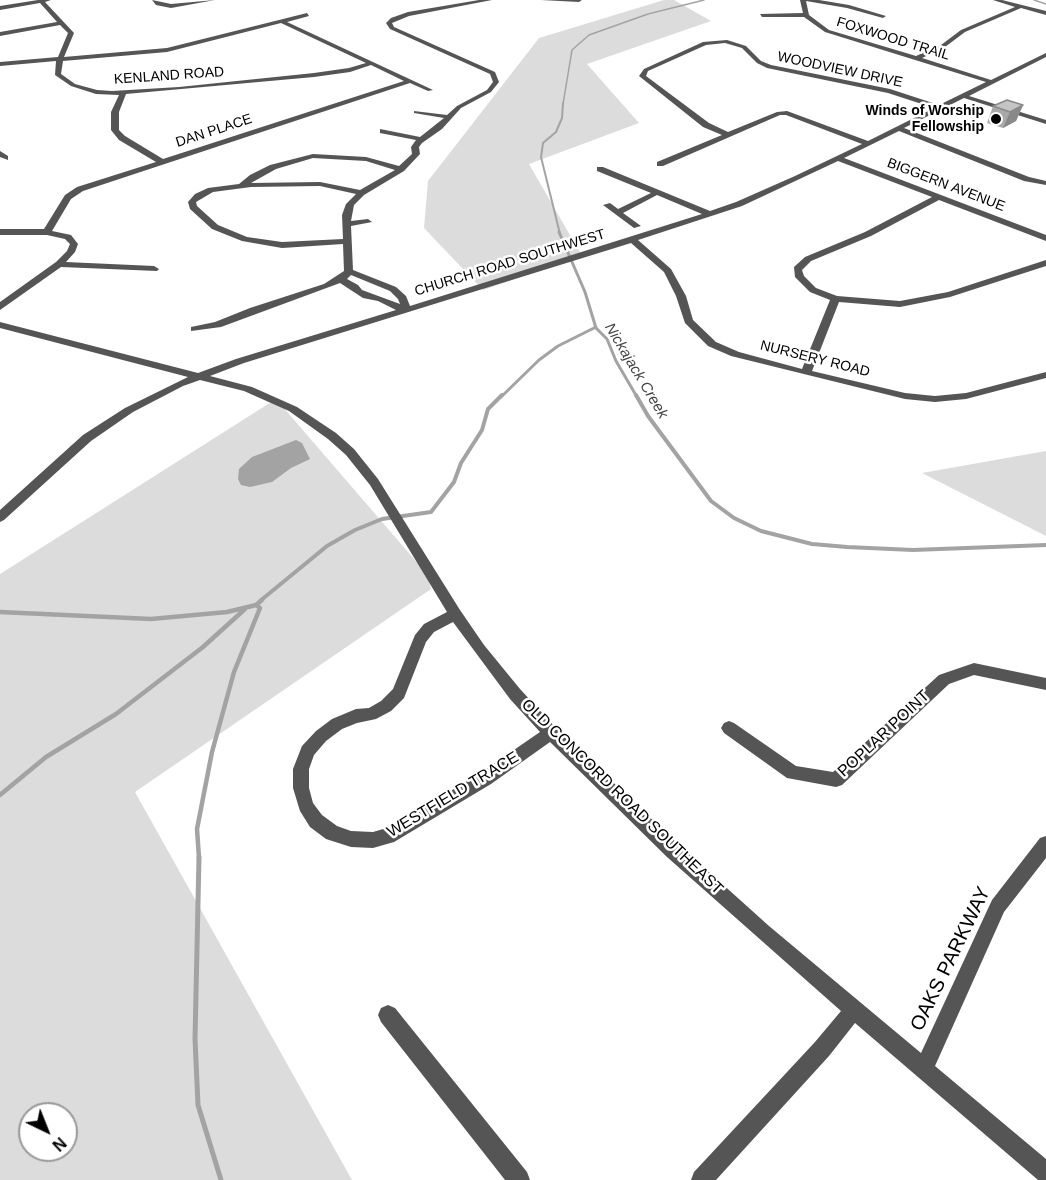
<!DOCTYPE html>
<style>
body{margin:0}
#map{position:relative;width:1046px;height:1180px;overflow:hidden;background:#fff;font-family:Helvetica,sans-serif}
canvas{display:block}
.north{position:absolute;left:18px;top:1102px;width:60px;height:60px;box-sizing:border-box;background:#fff;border:2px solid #999;border-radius:50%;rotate:137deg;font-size:16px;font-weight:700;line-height:24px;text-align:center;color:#000}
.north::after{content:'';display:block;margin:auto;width:21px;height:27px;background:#000;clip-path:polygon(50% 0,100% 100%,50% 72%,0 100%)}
</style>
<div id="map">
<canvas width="1046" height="1180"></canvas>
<div class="north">N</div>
</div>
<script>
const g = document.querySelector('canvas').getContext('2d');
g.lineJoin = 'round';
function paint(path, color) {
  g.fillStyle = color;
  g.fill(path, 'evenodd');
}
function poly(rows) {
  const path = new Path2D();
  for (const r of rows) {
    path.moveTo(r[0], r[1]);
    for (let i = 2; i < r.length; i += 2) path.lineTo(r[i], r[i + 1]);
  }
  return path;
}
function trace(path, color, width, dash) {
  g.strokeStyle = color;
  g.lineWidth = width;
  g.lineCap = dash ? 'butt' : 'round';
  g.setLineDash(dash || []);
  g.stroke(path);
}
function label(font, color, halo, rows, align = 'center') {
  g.font = font + ' Helvetica,sans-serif';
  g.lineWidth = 5;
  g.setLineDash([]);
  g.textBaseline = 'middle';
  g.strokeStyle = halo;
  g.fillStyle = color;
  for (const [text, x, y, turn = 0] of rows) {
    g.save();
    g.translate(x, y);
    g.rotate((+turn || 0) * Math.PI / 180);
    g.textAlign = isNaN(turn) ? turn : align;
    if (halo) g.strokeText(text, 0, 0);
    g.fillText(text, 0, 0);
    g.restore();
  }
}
const green = poly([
 [664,0,674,0,711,21,587,64,639,123,529,164,582,256,483,290,424,228,428,181,539,38],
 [276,399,427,574,431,589,135,792,352,1180,0,1180,0,574],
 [30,1114,66,1114,66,1150,30,1150],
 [1046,451,1046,536,922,473]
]);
const water = poly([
 [296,440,302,443,310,459,291,468,272,482,250,487,241,485,238,479,239,469,252,457]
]);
const streamFar5 = poly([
 [1034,0,1046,4],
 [563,104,572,50,589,35,648,14,704,0]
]);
const streamFar4 = poly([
 [560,234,541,157,543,143,556,132,562,118,563,103]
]);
const streamFar3 = poly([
 [559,232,585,292,596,328,607,339,616,361,637,397],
 [501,397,539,360,558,346,596,327]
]);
const streamFar2 = poly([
 [636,395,648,416,711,501,734,518,761,531,812,544,847,547,913,550,1046,545],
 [260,601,327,546,355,530,382,519,431,512,454,482,461,463,482,430,488,409,502,395]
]);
const streamFar1 = poly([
 [0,612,151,619,227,612,256,605,262,600],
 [0,795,46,757,116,714,203,647,245,609],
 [199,858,197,829,212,752,234,672,260,608,256,605]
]);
const stream = poly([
 [199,857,195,1039,198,1105,221,1180]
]);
const minor = poly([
 [38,0,51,0,45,2,74,33,64,57,167,48,307,13,309,16,287,22,433,90,428,91,410,83,83,191,71,199,52,231,71,235,78,244,75,252,66,262,154,266,159,269,157,271,61,267,0,310,0,302,56,262,67,251,70,244,65,239,47,235,0,235,0,229,44,229,65,195,77,187,156,162,119,140,111,130,111,112,119,95,96,94,71,86,55,75,56,61,0,66,0,62,58,57,68,33,60,25,0,36,0,32,57,22,40,3,0,10,0,6,38,0],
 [281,23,366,63,349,68,314,73,179,87,112,91,97,90,75,84,61,74,63,61,167,52,281,23],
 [371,65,404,81,163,159,125,136,119,130,119,112,126,94,314,77,350,72,371,65],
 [152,0,171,4,215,0,171,8,156,5,152,0],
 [479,0,492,0,409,16,392,23,394,27,495,72,499,82,491,92,461,108,442,129,422,143,419,147,420,154,404,171,364,195,354,205,351,221,368,219,372,222,351,226,353,270,396,287,406,296,410,306,702,214,657,195,623,213,641,226,634,228,603,205,610,203,618,209,651,193,597,171,597,167,603,167,710,211,736,202,795,176,862,144,786,115,780,115,663,166,657,166,657,162,722,135,703,127,639,76,644,69,703,42,727,40,746,46,761,61,771,65,890,89,939,105,986,82,825,32,804,17,762,17,760,14,803,13,800,0,819,0,849,5,886,16,883,18,847,8,806,1,809,15,829,30,916,56,941,45,961,30,1015,7,993,0,1002,0,1046,11,1046,15,1021,8,965,32,945,47,922,58,991,80,1046,53,1046,57,969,96,1046,120,1046,124,964,98,904,128,1029,177,1046,181,1046,185,1024,181,899,131,844,158,1046,235,1046,241,939,200,871,236,811,261,802,270,804,276,816,288,837,296,900,301,948,292,1046,260,1046,266,950,297,900,307,839,302,812,371,905,393,935,396,966,393,1046,372,1046,378,966,399,935,402,905,399,731,356,708,346,685,323,676,296,664,272,631,243,244,363,210,376,252,387,297,407,336,433,354,449,378,479,460,610,484,645,520,689,556,728,679,845,769,926,921,1053,992,900,1040,838,1046,836,1046,858,1004,912,935,1066,1046,1159,1046,1180,1038,1180,855,1023,829,1056,716,1180,691,1180,694,1172,815,1042,841,1011,667,857,550,742,491,784,394,842,373,848,351,847,326,839,310,827,300,811,293,788,293,769,302,746,316,731,332,719,356,709,369,708,381,701,393,689,415,635,424,624,447,612,370,485,346,455,328,439,289,411,244,391,200,380,183,386,133,412,91,441,4,520,0,522,0,510,83,435,125,408,188,377,0,328,0,322,198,373,236,359,396,310,378,301,363,298,340,283,221,327,191,331,191,327,215,322,250,308,324,284,344,271,343,244,282,248,242,241,212,229,190,209,188,202,195,194,208,188,239,184,250,175,270,165,313,154,366,157,399,166,412,154,411,147,416,140,380,133,380,129,420,137,444,118,414,113,414,111,447,115,457,106,487,90,493,82,490,74,390,29,386,23,391,18,408,12,479,0],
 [725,43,742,48,757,63,767,68,888,93,934,108,868,141,787,111,777,112,728,132,709,123,646,76,648,71,706,45,725,43],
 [313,158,366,161,395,170,360,190,320,182,251,183,276,169,313,158],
 [838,161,932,197,865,232,805,257,794,267,795,277,810,292,830,300,802,369,739,352,716,342,693,320,686,296,671,269,638,240,742,206,838,161],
 [320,186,356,194,346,204,342,215,343,239,282,242,247,237,218,225,197,206,196,202,213,192,251,187,320,186],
 [351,275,390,291,398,299,400,304,362,290,358,285,347,279,351,275],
 [453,622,510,699,540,732,479,774,390,827,373,832,351,831,337,826,322,815,313,803,309,788,309,769,314,755,326,741,342,729,357,723,376,719,391,711,404,698,426,642,434,632,453,622],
 [541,0,582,0,579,2,541,0],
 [0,151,8,156,8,160,0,157,0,151],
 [974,663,1046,678,1046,690,974,675,949,684,842,785,836,787,787,778,724,733,721,728,724,723,729,721,734,723,796,766,833,772,939,675,974,663],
 [388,1005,395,1008,527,1172,530,1180,505,1180,381,1022,378,1015,381,1008,388,1005]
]);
const wall = poly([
 [1023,105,1016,121,1003,128,987,123,993,106]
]);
const shadedWall = poly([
 [1023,105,1016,121,1003,128,1010,112]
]);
const building = poly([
 [1007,100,1023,105,1010,112,993,106,1007,100]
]);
const markers = [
 [996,119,6,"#000"]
];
const farStreetnames = [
 ["FOXWOOD TRAIL",893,39,17],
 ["WOODVIEW DRIVE",840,70,12],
 ["KENLAND ROAD",169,76,-4],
 ["DAN PLACE",214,131,-18],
 ["BIGGERN AVENUE",946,185,21],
 ["CHURCH ROAD SOUTHWEST",510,263,-17],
 ["NURSERY ROAD",815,359,14]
];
const farPoinames = [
 ["Winds of Worship",984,111],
 ["Fellowship",984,127]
];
const farWaternames = [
 ["Nickajack Creek",636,371,59]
];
const streetNames = [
 ["POPLAR POINT",884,734,-43],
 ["WESTFIELD TRACE",453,795,-31],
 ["OLD CONCORD ROAD SOUTHEAST",622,797,44]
];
const nearStreetnames = [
 ["OAKS PARKWAY",951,959,-64]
];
paint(green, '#dcdcdc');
paint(water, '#a3a3a3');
trace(streamFar5, '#a3a3a3', 1.5);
trace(streamFar4, '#a3a3a3', 2);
trace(streamFar3, '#a3a3a3', 3);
trace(streamFar2, '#a3a3a3', 4);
trace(streamFar1, '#a3a3a3', 4.5);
trace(stream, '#a3a3a3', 5);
paint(minor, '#555');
paint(wall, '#a9a9a9');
paint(shadedWall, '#898989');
paint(building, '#c4c4c4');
trace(building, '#898989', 1.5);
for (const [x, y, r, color] of markers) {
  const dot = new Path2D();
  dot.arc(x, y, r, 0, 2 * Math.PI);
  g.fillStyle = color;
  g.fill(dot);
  trace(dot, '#fff', 2);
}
label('14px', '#000', '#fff', farStreetnames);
label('bold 14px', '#000', '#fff', farPoinames, 'right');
label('italic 15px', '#444', '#fff', farWaternames);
label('16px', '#000', '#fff', streetNames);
label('20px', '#000', '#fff', nearStreetnames);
</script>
